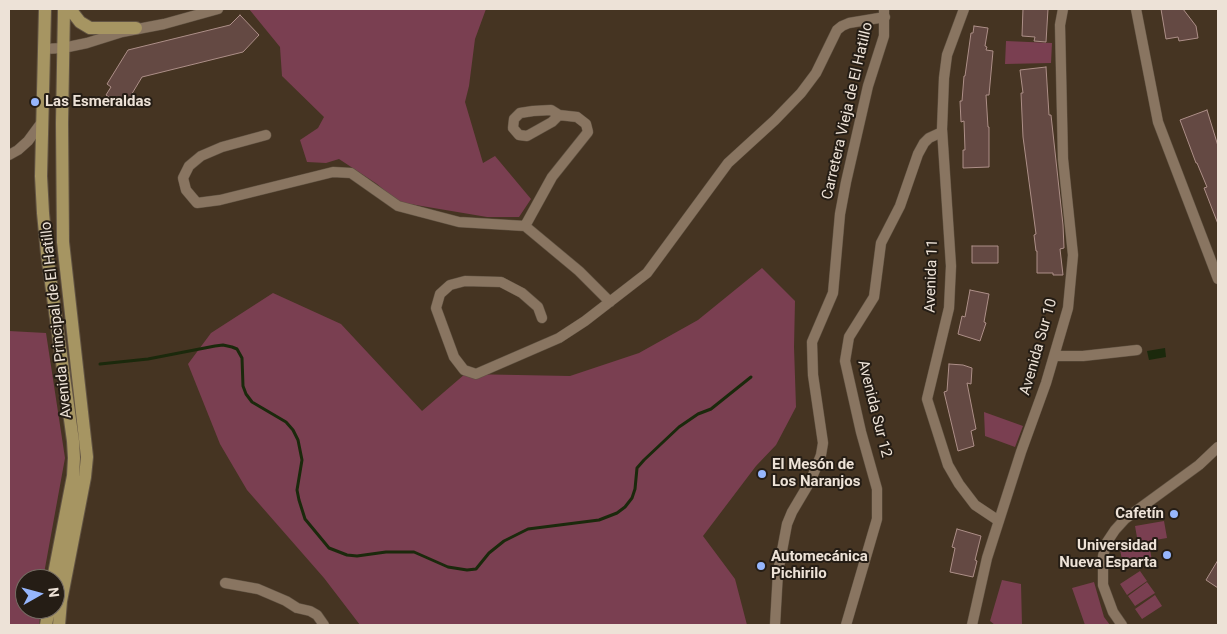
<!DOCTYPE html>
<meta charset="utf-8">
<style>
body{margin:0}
#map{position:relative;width:1227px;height:634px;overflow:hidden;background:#453422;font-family:Roboto,sans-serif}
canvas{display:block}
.frame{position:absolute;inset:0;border:10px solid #ede2d7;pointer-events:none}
.north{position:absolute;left:15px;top:569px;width:50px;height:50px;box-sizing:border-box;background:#251d15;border:1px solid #756c63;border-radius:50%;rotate:83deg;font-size:14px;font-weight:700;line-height:20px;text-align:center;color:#ede2d7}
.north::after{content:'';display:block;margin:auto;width:18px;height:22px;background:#96b6fd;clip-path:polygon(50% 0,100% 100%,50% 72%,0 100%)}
</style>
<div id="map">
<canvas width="1227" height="634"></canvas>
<div class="frame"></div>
<div class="north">N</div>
</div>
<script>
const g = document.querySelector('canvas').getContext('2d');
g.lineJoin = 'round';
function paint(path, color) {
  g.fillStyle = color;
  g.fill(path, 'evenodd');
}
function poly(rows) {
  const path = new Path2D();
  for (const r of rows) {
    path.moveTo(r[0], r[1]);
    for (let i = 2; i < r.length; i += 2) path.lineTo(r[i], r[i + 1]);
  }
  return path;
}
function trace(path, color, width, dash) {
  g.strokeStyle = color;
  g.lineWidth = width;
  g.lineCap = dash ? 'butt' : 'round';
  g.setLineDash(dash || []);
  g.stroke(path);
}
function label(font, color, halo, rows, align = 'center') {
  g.font = font + ' Roboto,sans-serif';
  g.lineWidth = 4;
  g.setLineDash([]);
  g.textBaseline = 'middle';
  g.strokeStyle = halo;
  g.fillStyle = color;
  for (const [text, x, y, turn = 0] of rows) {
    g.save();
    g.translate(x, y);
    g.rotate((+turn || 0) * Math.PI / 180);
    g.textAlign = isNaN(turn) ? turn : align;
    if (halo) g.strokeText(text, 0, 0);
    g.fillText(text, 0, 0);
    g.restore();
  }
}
const green = poly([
 [249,9,486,9,475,39,469,86,465,102,483,163,495,156,531,199,519,217,487,217,398,202,377,184,339,159,326,163,307,162,300,140,318,128,324,117,282,76,280,47],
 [1006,41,1052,43,1051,63,1005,64],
 [762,268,795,301,794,347,796,407,776,445,756,466,703,536,735,579,747,625,360,625,324,578,247,490,220,444,188,364,211,333,273,293,341,324,422,411,465,374,570,376,639,353,698,320],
 [9,331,46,333,65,458,43,579,25,579,25,609,41,609,39,625,9,625],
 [984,412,1023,426,1015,447,985,436],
 [1164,521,1167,538,1138,543,1135,526],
 [1149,543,1152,561,1123,566,1120,549],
 [1140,571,1147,581,1127,595,1120,584],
 [1002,580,1021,584,1022,625,995,625,990,621],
 [1094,582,1104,617,1110,625,1085,625,1072,588],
 [1147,582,1155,593,1135,606,1128,596],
 [1155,595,1162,606,1142,619,1135,609]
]);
const water = poly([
 [1165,348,1166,357,1149,360,1147,351]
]);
const stream = poly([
 [100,364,148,359,215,346,223,345,232,347,237,349,242,358,243,386,246,394,252,402,286,422,293,430,298,440,302,460,297,490,299,500,305,519,329,548,347,555,357,556,386,552,414,552,448,567,467,570,476,569,489,553,504,541,528,529,599,520,617,513,625,507,632,498,635,489,637,468,644,460,679,427,698,414,711,409,751,377]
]);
const building = poly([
 [1023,9,1048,9,1046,42,1034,41,1035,37,1022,36,1023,9],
 [1161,9,1183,9,1196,26,1198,38,1179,41,1178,37,1166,39,1161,9],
 [240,15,259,35,243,52,142,77,124,107,106,95,111,87,107,84,128,50,230,25,240,15],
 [974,26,988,28,985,46,987,47,986,50,993,51,989,95,986,95,988,127,989,127,989,167,963,168,963,150,965,150,964,121,961,122,960,101,962,101,964,76,965,76,971,33,973,33,974,26],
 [1046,67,1049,115,1051,115,1063,225,1064,248,1060,249,1063,275,1053,275,1053,273,1037,273,1037,251,1036,251,1034,235,1036,234,1023,137,1021,93,1023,93,1020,70,1046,67],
 [1207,110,1218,146,1218,224,1204,188,1207,187,1197,163,1196,163,1180,120,1207,110],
 [972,246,998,246,998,263,972,263,972,246],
 [970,290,989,294,984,322,986,323,980,341,958,334,962,316,965,317,970,290],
 [949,364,963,365,972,368,971,384,967,383,976,429,971,431,974,446,958,451,944,392,947,391,949,364],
 [957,529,981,536,975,560,977,561,973,577,950,572,955,548,952,547,957,529],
 [1218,560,1218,588,1206,580,1218,560]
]);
const minor = poly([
 [964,9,947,55,944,78,942,129,951,266,949,308,927,399,948,465,959,484,975,505,999,521],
 [1136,9,1158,122,1218,279],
 [44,49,63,48,87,43,122,32,164,24,218,9],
 [266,135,222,147,201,156,189,166,183,178,186,190,197,203,220,200,333,172,351,173,398,206,459,222,525,226,579,271,610,302],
 [9,155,18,150,28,141,42,122],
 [525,226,552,177,588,132,586,124,577,117,559,115,551,110,533,111,520,113,514,119,513,128,519,135,527,136,552,122,559,115],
 [542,318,538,307,522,293,501,282,465,281,450,285,440,294,436,308,454,357,464,370,476,374,559,338,585,321,647,273,728,163,775,120,801,93,816,73,837,30,842,26,849,23,885,17],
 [1054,356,1083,356,1137,350],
 [225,583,258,589,286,601,297,608,310,611,317,615,324,625],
 [775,625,778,572,787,524,792,512,811,480,821,455,823,443,813,375,812,342,833,293,840,214,846,182,868,86,884,36,884,9],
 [846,625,877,519,877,489,861,432,845,361,849,337,874,297,881,243,900,206,918,154,924,143,929,138,942,132],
 [972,625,987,558,1021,452,1046,383,1068,308,1073,255,1063,159,1060,25,1063,9],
 [1122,625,1113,612,1103,585,1103,556,1107,542,1115,530,1125,519,1199,465,1218,447]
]);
const major = poly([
 [45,9,41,176,43,213,47,254,73,441,74,458,73,476,53,579],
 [70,9,80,22,90,28,136,28],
 [46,625,49,609],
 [59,625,61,601,85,477,87,457,63,242,62,123,64,9]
]);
const markers = [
 [35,102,5,"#96b6fd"],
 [762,474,5,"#96b6fd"],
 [1174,514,5,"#96b6fd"],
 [1167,555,5,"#96b6fd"],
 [761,566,5,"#96b6fd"]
];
const poiNames = [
 ["Las Esmeraldas",45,102],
 ["El Mesón de",772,465],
 ["Los Naranjos",772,482],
 ["Cafetín",1164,514,"right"],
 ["Universidad",1157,546,"right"],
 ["Nueva Esparta",1157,563,"right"],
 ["Automecánica",771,557],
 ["Pichirilo",771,574]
];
const streetNames = [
 ["Carretera Vieja de El Hatillo",848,111,-77],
 ["Avenida 11",932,276,-88],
 ["Avenida Principal de El Hatillo",57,320,-96],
 ["Avenida Sur 10",1039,347,-74],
 ["Avenida Sur 12",874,409,76]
];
paint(green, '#7a3f51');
paint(water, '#1b290c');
trace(stream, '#1b290c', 3);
paint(building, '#644943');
trace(building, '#ad8f88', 1);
trace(minor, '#615343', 11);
trace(major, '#615343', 14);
trace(minor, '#897561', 10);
trace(major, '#a69562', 12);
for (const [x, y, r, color] of markers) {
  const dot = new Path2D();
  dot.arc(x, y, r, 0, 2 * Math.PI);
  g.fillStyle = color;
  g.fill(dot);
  trace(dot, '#251d15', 2);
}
label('bold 15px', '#ede2d7', '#251d15', poiNames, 'left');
label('15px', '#ede2d7', '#251d15', streetNames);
</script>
